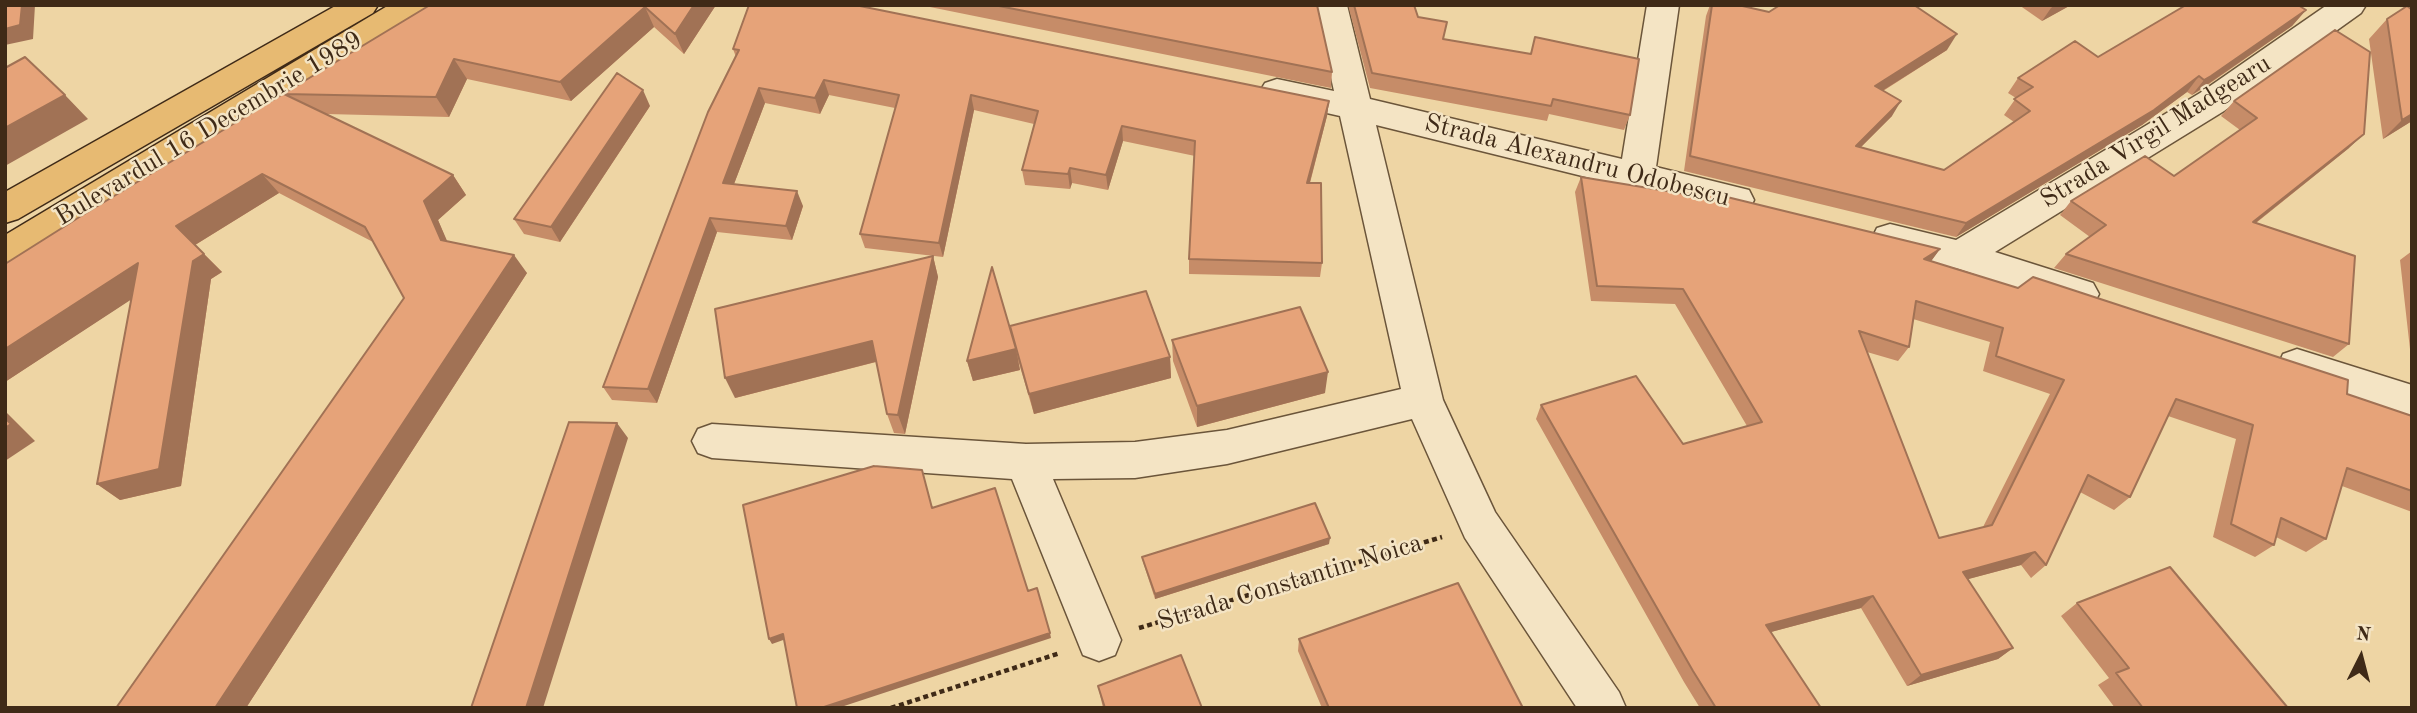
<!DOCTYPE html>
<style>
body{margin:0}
#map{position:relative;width:2417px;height:713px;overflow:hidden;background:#eed5a4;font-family:"Old Standard TT",serif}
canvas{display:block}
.frame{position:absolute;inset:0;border:7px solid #3f2a17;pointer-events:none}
.north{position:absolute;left:2326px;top:622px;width:70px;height:70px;-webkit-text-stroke:5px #f4e4c4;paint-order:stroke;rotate:6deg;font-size:19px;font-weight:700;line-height:28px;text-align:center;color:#3f2a17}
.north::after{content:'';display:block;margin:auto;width:24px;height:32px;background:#3f2a17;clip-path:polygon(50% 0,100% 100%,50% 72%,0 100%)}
</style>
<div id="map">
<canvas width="2417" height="713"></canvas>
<div class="frame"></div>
<div class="north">N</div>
</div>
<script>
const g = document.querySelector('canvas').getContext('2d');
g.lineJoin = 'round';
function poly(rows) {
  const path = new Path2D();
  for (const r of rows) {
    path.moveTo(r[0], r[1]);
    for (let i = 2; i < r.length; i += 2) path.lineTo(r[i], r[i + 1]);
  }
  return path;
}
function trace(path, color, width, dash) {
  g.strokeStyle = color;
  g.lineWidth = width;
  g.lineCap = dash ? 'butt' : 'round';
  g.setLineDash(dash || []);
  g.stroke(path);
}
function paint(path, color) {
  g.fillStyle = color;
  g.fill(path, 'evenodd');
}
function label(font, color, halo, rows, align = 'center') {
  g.font = font + ' "Old Standard TT",serif';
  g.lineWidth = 5;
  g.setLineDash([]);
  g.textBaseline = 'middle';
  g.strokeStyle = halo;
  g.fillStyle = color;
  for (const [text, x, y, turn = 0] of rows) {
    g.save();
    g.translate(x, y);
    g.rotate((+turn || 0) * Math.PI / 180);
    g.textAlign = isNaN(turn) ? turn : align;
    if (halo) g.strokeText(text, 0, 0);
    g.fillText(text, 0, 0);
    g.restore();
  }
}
const path = poly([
 [1139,628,1442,537],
 [891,708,1060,653]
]);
const minor = poly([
 [1315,5,1347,5,1370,99,1622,159,1647,5,1679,5,1656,167,1749,190,1754,200,1749,210,1736,214,1376,125,1443,400,1495,512,1619,692,1626,708,1577,708,1465,538,1412,419,1227,464,1135,478,1053,479,1121,640,1115,655,1099,661,1083,655,1012,479,712,458,698,453,692,441,698,429,712,424,1026,444,1135,442,1227,430,1401,389,1340,116,1265,99,1260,91,1265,83,1277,79,1334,91,1315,5],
 [2327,5,2366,5,2361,13,2224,111,1995,252,2093,283,2099,294,2093,305,2080,309,1959,269,1890,252,1877,248,1872,238,1877,228,1890,224,1956,240,2200,93,2327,5],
 [2297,349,2412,385,2412,419,2283,376,2278,365,2283,354,2297,349]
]);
const major = poly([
 [337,5,378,5,373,13,18,219,5,223,5,192,337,5],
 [389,5,429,5,424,13,18,263,5,267,5,235,389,5]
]);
const wall = poly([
 [430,5,716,5,684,54,654,27,571,101,467,79,449,117,326,114,453,175,466,195,438,220,447,242,527,273,246,708,116,708,404,298,373,242,279,193,195,245,222,272,211,279,181,486,120,500,97,484,131,299,5,382,5,264],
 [920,5,1317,5,1332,72,1331,88],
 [1348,5,1414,5,1418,17,1444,39,1630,115,1624,130,1549,114,1547,121,1370,88],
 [1710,5,1738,5,1947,50,1883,91,1892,116,1861,147,1944,170,2014,122,2004,115,2016,98,2008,93,2018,78,2098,57,2306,10,2292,26,2199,91,2192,95,2187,92,2142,125,1956,237,1684,171,1706,16],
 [2019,5,2071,5,2042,21],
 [2387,19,2412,121,2383,139,2369,39],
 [733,49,1329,101,1327,116,1310,183,1322,263,1320,277,1189,274,1189,259,1195,156,1123,141,1108,190,1072,183,1070,189,1025,185,1022,170,1034,124,974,110,943,257,865,248,860,234,895,108,829,95,820,114,765,103,734,184,803,206,792,240,717,232,657,403,612,400,603,387,736,57],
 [2234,101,2349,148,2256,223,2349,344,2333,357,2054,268,2066,254,2090,237,2060,215,2071,201,2174,176,2240,130,2221,116],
 [650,106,560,242,524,234,514,219],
 [1581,177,1683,194,1686,187,1940,249,1931,261,2347,394,2412,416,2412,512,2342,486,2326,539,2306,552,2276,537,2274,545,2255,557,2213,537,2236,439,2168,416,2130,497,2114,510,2080,492,2046,565,2031,578,2021,565,1968,579,2013,648,1998,659,1907,686,1861,608,1771,632,1821,708,1700,708,1684,682,1536,419,1541,405,1683,444,1747,426,1675,304,1591,301,1575,192],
 [1913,319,1990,342,1983,371,2050,394,1983,527,1939,538,1867,352,1898,361,1909,347],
 [2412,251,2412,367,2400,260],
 [933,256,938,277,905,434,894,433,887,414,876,362,735,398],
 [1012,335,1170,357,1171,378,1034,414,1018,360,1020,370,973,381,967,361],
 [1172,340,1325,393,1197,427,1173,361],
 [1329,544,1155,599,1143,562,1142,557],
 [2077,603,2288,708,2115,708,2098,685,2109,678,2061,616],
 [1299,639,1523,708,1322,708,1298,651],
 [1098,686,1202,708,1103,708]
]);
const shadedWall = poly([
 [22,5,35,5,33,39,5,45,5,29],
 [694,5,716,5,684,54,675,34],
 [2055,5,2071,5,2042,21,2051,8],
 [645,7,654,27,571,101,560,82],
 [2306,10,2292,26,2192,95,2204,80],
 [1957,34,1947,50,1866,101,1875,86],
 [454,59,467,79,449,117,436,97],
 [2199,76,2187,92,2142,125,1956,237,1966,223],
 [824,80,829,95,820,114,815,98],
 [759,88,765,103,729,197,723,183],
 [643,90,650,106,560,242,551,227],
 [65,95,88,119,5,166,5,128],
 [971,95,974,110,943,257,939,243],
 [1329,101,1327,116,1306,197,1307,183],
 [1901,101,1892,116,1847,161,1856,146],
 [2412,114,2412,121,2383,139,2402,120],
 [1122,126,1123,141,1108,190,1106,175],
 [2364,134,2349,148,2239,236,2253,222],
 [1070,168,1072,183,1070,189,1068,174],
 [262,174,279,193,195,245,176,226],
 [453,175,466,195,438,220,455,259,441,240,424,201],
 [797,191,803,206,792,240,786,226],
 [710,218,717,232,657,403,648,389],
 [1940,249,1929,264,1924,259],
 [204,254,222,272,211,279,181,486,120,500,97,484,193,261],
 [514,255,527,273,246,708,215,708],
 [933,256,938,277,905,434,898,415],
 [138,263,158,282,5,382,5,349],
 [872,341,879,361,735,398,725,378],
 [1016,349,1020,370,973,381,967,361],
 [1170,357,1171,378,1034,414,1029,394],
 [1328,372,1325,393,1197,427,1197,406],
 [5,411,35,441,5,461],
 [617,423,628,438,543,708,526,708],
 [1330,538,1329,544,1155,599,1155,594],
 [2035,552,2021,565,1950,584,1963,572],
 [1873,596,1861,608,1756,636,1766,625],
 [1050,633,1051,638,838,708,821,708],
 [783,634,786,639,772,644,769,639],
 [2013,648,1998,659,1907,686,1921,675]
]);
const building = poly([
 [5,5,22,5,20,25,5,29,5,5],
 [430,5,694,5,675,34,645,7,560,82,454,59,436,97,284,94,453,175,424,201,441,240,514,255,215,708,116,708,404,298,365,227,262,174,176,226,204,254,193,261,159,469,97,484,138,263,5,349,5,264,81,216,430,5],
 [749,5,855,5,1329,101,1307,183,1321,183,1322,263,1189,259,1195,141,1122,126,1106,175,1070,168,1068,174,1022,170,1038,111,971,95,939,243,860,234,899,95,824,80,815,98,759,88,723,183,797,191,786,226,710,218,648,389,603,387,708,112,739,50,733,49,749,5],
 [994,5,1317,5,1332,72,994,5],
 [1354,5,1414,5,1418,17,1447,22,1443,39,1531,54,1535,37,1639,59,1630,115,1553,99,1551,106,1372,73,1354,5],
 [1712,5,1738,5,1769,12,1780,5,1914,5,1957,34,1875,86,1901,101,1856,146,1944,170,2030,111,2014,99,2033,87,2018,78,2075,41,2098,57,2186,5,2298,5,2306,10,2211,76,2204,80,2199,76,2154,110,1966,223,1690,156,1712,5],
 [2407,6,2411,9,2412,8,2412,114,2402,120,2387,19,2407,6],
 [2335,30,2370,52,2364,134,2253,222,2355,256,2349,344,2066,254,2106,225,2071,201,2145,156,2174,176,2257,118,2234,101,2335,30],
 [25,57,65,95,5,128,5,68,25,57],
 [617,73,643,90,551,227,514,219,617,73],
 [1581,177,1685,194,1686,187,1940,249,1924,259,2018,288,2033,277,2348,380,2347,394,2412,416,2412,491,2347,468,2326,539,2281,518,2274,545,2231,524,2253,425,2176,399,2130,497,2088,475,2046,565,2035,552,1963,572,2013,648,1921,675,1873,596,1766,625,1821,708,1716,708,1693,671,1541,405,1636,376,1683,444,1762,422,1683,289,1597,286,1581,177],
 [1916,301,2003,328,1996,356,2064,380,1992,525,1939,538,1859,331,1909,347,1916,301],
 [933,256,898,415,887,414,872,341,725,378,715,309,933,256],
 [992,267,1016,349,967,361,992,267],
 [1146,291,1170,357,1029,394,1010,326,1146,291],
 [1300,307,1328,372,1197,406,1172,340,1300,307],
 [5,418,11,424,5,428,5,418],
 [569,422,617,423,526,708,471,708,569,422],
 [874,466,922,470,932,508,995,488,1028,591,1037,588,1050,633,821,708,797,708,783,634,769,639,743,505,874,466],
 [1315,503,1330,538,1155,594,1142,557,1315,503],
 [2170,567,2288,708,2143,708,2116,673,2129,668,2077,603,2170,567],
 [1458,583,1523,708,1329,708,1299,639,1458,583],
 [1181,655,1202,708,1105,708,1098,686,1181,655]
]);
const streetNames = [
 ["Bulevardul 16 Decembrie 1989",209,129,-31],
 ["Strada Virgil Madgearu",2156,132,-32],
 ["Strada Alexandru Odobescu",1577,161,14],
 ["Strada Constantin Noica",1290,583,-17]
];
trace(minor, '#6b553a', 3);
trace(major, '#3f2a17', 3);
trace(path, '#3f2a17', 4.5, [5, 3.5]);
paint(minor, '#f4e4c4');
paint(major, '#e7ba72');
paint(wall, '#c68c68');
paint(shadedWall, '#a17255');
paint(building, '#e6a379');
trace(building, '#a17255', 2);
label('26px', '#3f2a17', '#f4e4c4', streetNames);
</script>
